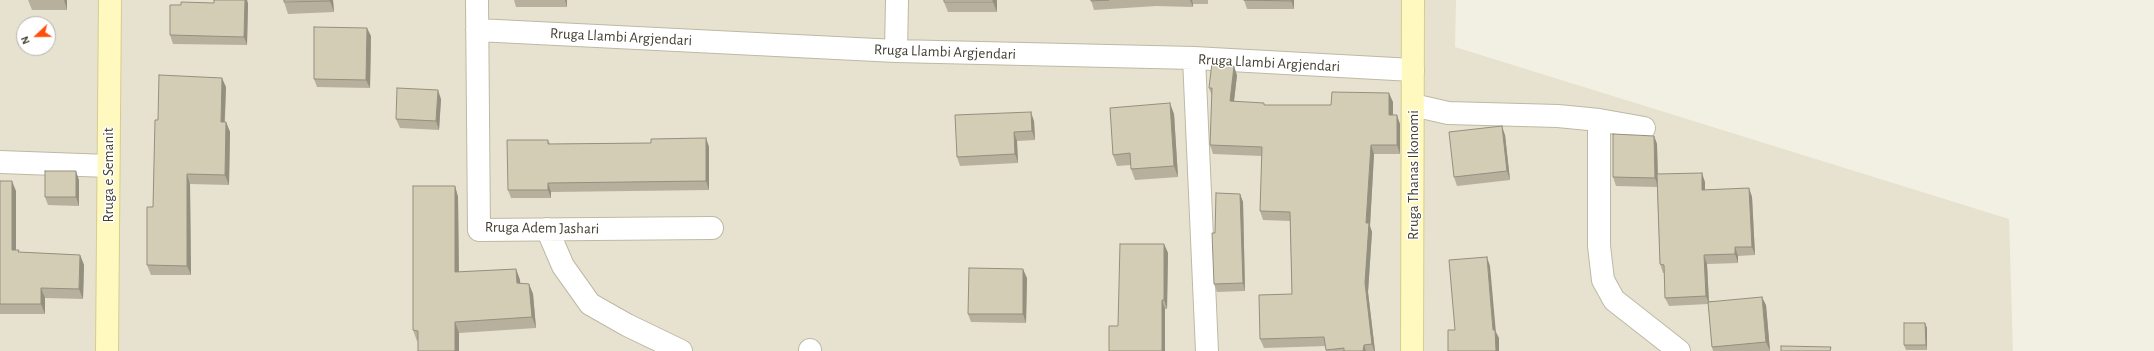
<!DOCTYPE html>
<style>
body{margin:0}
#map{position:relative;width:2154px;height:351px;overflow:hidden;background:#f2f0e2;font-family:"Alegreya Sans",sans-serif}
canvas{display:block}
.north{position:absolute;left:16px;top:16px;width:40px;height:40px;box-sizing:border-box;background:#fff;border:1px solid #b4b2ad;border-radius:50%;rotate:248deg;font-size:11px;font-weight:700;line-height:16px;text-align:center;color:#443f32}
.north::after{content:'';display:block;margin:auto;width:14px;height:18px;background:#ff4f0c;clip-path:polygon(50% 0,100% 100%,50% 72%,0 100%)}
</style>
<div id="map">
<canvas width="2154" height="351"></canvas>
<div class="north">N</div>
</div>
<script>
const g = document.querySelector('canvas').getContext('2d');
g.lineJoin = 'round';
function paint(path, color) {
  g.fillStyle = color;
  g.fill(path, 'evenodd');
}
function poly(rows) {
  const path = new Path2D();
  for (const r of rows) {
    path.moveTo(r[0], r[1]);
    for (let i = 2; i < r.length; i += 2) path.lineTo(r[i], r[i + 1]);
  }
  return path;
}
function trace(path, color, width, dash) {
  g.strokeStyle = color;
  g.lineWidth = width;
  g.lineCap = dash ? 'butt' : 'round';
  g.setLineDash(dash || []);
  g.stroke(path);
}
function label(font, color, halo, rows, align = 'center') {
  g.font = font + ' "Alegreya Sans",sans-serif';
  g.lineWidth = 3;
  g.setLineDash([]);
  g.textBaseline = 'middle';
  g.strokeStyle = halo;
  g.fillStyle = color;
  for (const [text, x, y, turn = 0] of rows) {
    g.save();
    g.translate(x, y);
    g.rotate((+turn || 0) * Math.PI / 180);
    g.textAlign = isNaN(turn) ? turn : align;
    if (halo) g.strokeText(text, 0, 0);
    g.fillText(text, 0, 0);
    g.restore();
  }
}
const residential = poly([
 [0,0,1456,0,1455,47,2009,219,2013,351,0,351],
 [24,24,48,24,48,48,24,48]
]);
const street = poly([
 [477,0,479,230,712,228],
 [477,30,896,51,1194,58,1413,70],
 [896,51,897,0],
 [1194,58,1207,351],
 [1413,105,1448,113,1558,116,1599,120,1644,128],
 [1599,120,1599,246,1603,280,1614,300,1679,351],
 [0,162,108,166],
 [547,229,563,266,590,304,627,325,681,351],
 [810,351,810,350]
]);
const secondary = poly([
 [107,351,110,0],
 [1412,351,1413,0]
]);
const wall = poly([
 [28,0,67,0,67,10,32,10],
 [214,0,247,0,248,4,247,45,173,44,170,35,181,5,214,3],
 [333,0,334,12,288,14,284,2],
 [514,0,567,0,567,7,516,7],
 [944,0,997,0,997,12,948,12,944,2],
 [1091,0,1208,0,1208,4,1193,4,1193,7,1156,6,1094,10],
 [1244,0,1294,0,1294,9,1247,9],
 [371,36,370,88,317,87,314,79],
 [1237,75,1234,101,1265,105,1331,105,1393,102,1393,115,1400,124,1400,154,1374,154,1370,226,1372,232,1368,292,1375,351,1326,351,1326,346,1264,348,1260,339,1292,294,1290,221,1263,220,1260,211,1262,156,1213,154,1210,145,1212,96,1209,88],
 [226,87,225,122,226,122,230,132,229,185,190,184,191,275,151,275,147,265,153,207,158,120],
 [441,99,439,130,400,128,396,119],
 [1174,114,1178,177,1135,180,1131,169,1131,165,1117,166,1113,155],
 [1034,121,1035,140,1017,141,1018,163,960,166,957,157],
 [1505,135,1510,180,1457,186,1454,177],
 [1654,136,1657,144,1658,174,1705,182,1705,190,1749,188,1752,197,1755,255,1738,256,1738,263,1707,264,1709,301,1766,305,1770,351,1713,351,1712,347,1708,304,1669,306,1665,298,1664,273,1663,273,1660,264,1657,187,1616,186,1613,177],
 [706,138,709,147,709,190,551,192,551,198,511,198,508,190,548,140,550,144,651,143],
 [79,180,79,206,48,205,45,197],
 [0,181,16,191,16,250,19,252,80,255,84,265,83,299,45,298,45,314,0,314],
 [455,186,458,197,459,272,516,269,520,280,520,283,529,284,533,294,536,328,459,333,417,341,413,330],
 [1240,194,1243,202,1245,291,1217,292,1214,284,1215,233],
 [1164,244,1168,253,1167,309,1165,309,1165,351,1109,351,1118,326],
 [1027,278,1026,323,971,322,968,314],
 [1925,323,1927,328,1927,350,1906,350,1904,345]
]);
const shadedWall = poly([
 [64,0,67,0,67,10],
 [245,0,247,0,248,4,247,45,244,37],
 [330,0,333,0,334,12,330,1],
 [565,0,567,0,567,7],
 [993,0,997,0,997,12,993,2],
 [1190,0,1192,0,1193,4,1193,7],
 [1291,0,1294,0,1294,9],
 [367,28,371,36,370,88,366,80],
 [1234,66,1237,75,1233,110,1230,101],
 [222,78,226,87,224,132,221,122],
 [438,90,441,99,439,130,436,121],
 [1389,93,1393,102,1393,124,1389,115],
 [1170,103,1174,114,1178,177,1174,166],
 [1031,112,1034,121,1035,140,1032,131],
 [1397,115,1400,124,1400,154,1397,145],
 [226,122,230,132,229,185,225,175],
 [1502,126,1505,135,1510,180,1507,171],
 [1014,132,1017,141,1018,163,1015,154],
 [1654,136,1657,144,1658,187,1655,178],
 [706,138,709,147,709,190,706,181],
 [1371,145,1374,154,1370,226,1372,232,1368,292,1375,351,1374,351,1372,344,1365,283,1366,223],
 [76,171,79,180,79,206,76,197],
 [1702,173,1705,182,1705,198,1702,190],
 [187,174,190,184,191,275,187,266],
 [12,181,16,191,16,260,12,250],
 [548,183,551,192,551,198,548,190],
 [455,186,458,197,459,283,455,272],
 [1749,188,1752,197,1755,255,1752,247],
 [1240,194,1243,202,1245,291,1243,283],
 [1164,244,1168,253,1167,309,1164,300],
 [1735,247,1738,256,1738,263,1735,254],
 [80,255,84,265,83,299,79,289],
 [1704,255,1707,264,1709,304,1706,296],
 [1487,257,1490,266,1496,333,1495,330,1499,338,1499,351,1496,351,1493,330],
 [516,269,520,280,521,294,517,283],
 [1023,269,1027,278,1026,323,1023,314],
 [529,284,533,294,536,328,532,317],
 [41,288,45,298,45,314,41,304],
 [1762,297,1766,305,1770,351,1766,342],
 [1162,300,1165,309,1165,351,1162,351],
 [455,322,459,333,459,351,455,351],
 [1925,323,1927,328,1927,350,1926,345],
 [1364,345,1366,351,1363,351]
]);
const building = poly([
 [214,0,245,0,244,37,170,35,170,5,181,5,181,2,214,3,214,0],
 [284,0,330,0,330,1,284,2,284,0],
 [944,0,993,0,993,2,944,2,944,0],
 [1091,0,1109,0,1091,1,1091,0],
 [1244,0,1291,0,1291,1,1244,0],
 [314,27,367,28,366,80,314,79,314,27],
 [1212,63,1234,66,1230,101,1264,103,1264,105,1331,105,1332,92,1389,93,1389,115,1397,115,1397,145,1371,145,1366,223,1369,223,1365,283,1372,344,1364,345,1363,351,1344,351,1344,348,1326,350,1324,337,1260,339,1259,295,1292,294,1290,212,1260,211,1262,147,1210,145,1212,88,1209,88,1212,63],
 [159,75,222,78,221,122,226,122,225,175,187,174,187,266,147,265,147,207,153,207,155,120,158,120,159,75],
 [397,88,438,90,436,121,396,119,397,88],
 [1170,103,1174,166,1131,169,1130,153,1113,155,1110,108,1170,103],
 [1031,112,1032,131,1014,132,1015,154,957,157,955,115,1031,112],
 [1502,126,1507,171,1454,177,1449,132,1502,126],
 [1613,134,1654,136,1655,178,1613,177,1613,134],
 [706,138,706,181,548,183,548,190,508,190,507,140,548,140,548,144,651,143,651,139,706,138],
 [45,171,76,171,76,197,45,197,45,171],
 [1702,173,1702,190,1749,188,1752,247,1735,247,1735,254,1704,255,1706,296,1665,298,1664,265,1660,264,1657,174,1702,173],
 [0,181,12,181,12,250,19,250,18,252,80,255,79,289,41,288,41,304,0,304,0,181],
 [413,186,455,186,455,272,516,269,517,283,529,284,532,317,455,322,455,351,418,351,418,331,413,330,413,186],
 [1216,193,1240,194,1243,283,1214,284,1212,233,1215,233,1216,193],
 [1120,244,1164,244,1164,300,1162,300,1162,351,1109,351,1109,326,1118,326,1120,244],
 [1487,257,1493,330,1495,330,1496,351,1448,351,1448,330,1455,330,1449,260,1487,257],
 [969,268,1023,269,1023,314,968,314,969,268],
 [1762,297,1766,342,1712,347,1708,302,1762,297],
 [1904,323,1925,323,1926,345,1904,345,1904,323],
 [1781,346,1831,347,1830,351,1781,351,1781,346]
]);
const streetNames = [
 ["Rruga Llambi Argjendari",621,37,3],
 ["Rruga Llambi Argjendari",945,52,2],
 ["Rruga Llambi Argjendari",1269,63,3],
 ["Rruga e Semanit",108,175,-90],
 ["Rruga Thanas Ikonomi",1413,175,-90],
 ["Rruga Adem Jashari",542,228,1]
];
paint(residential, '#e7e2cf');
trace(street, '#beb9a4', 24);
trace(secondary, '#d6cd8d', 24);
trace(street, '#fff', 22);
trace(secondary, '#fff8bf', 22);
paint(wall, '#b6b09d');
paint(shadedWall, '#94907f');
paint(building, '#d4cdb6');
trace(building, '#94907f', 1);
label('15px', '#443f32', '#fff', streetNames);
</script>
